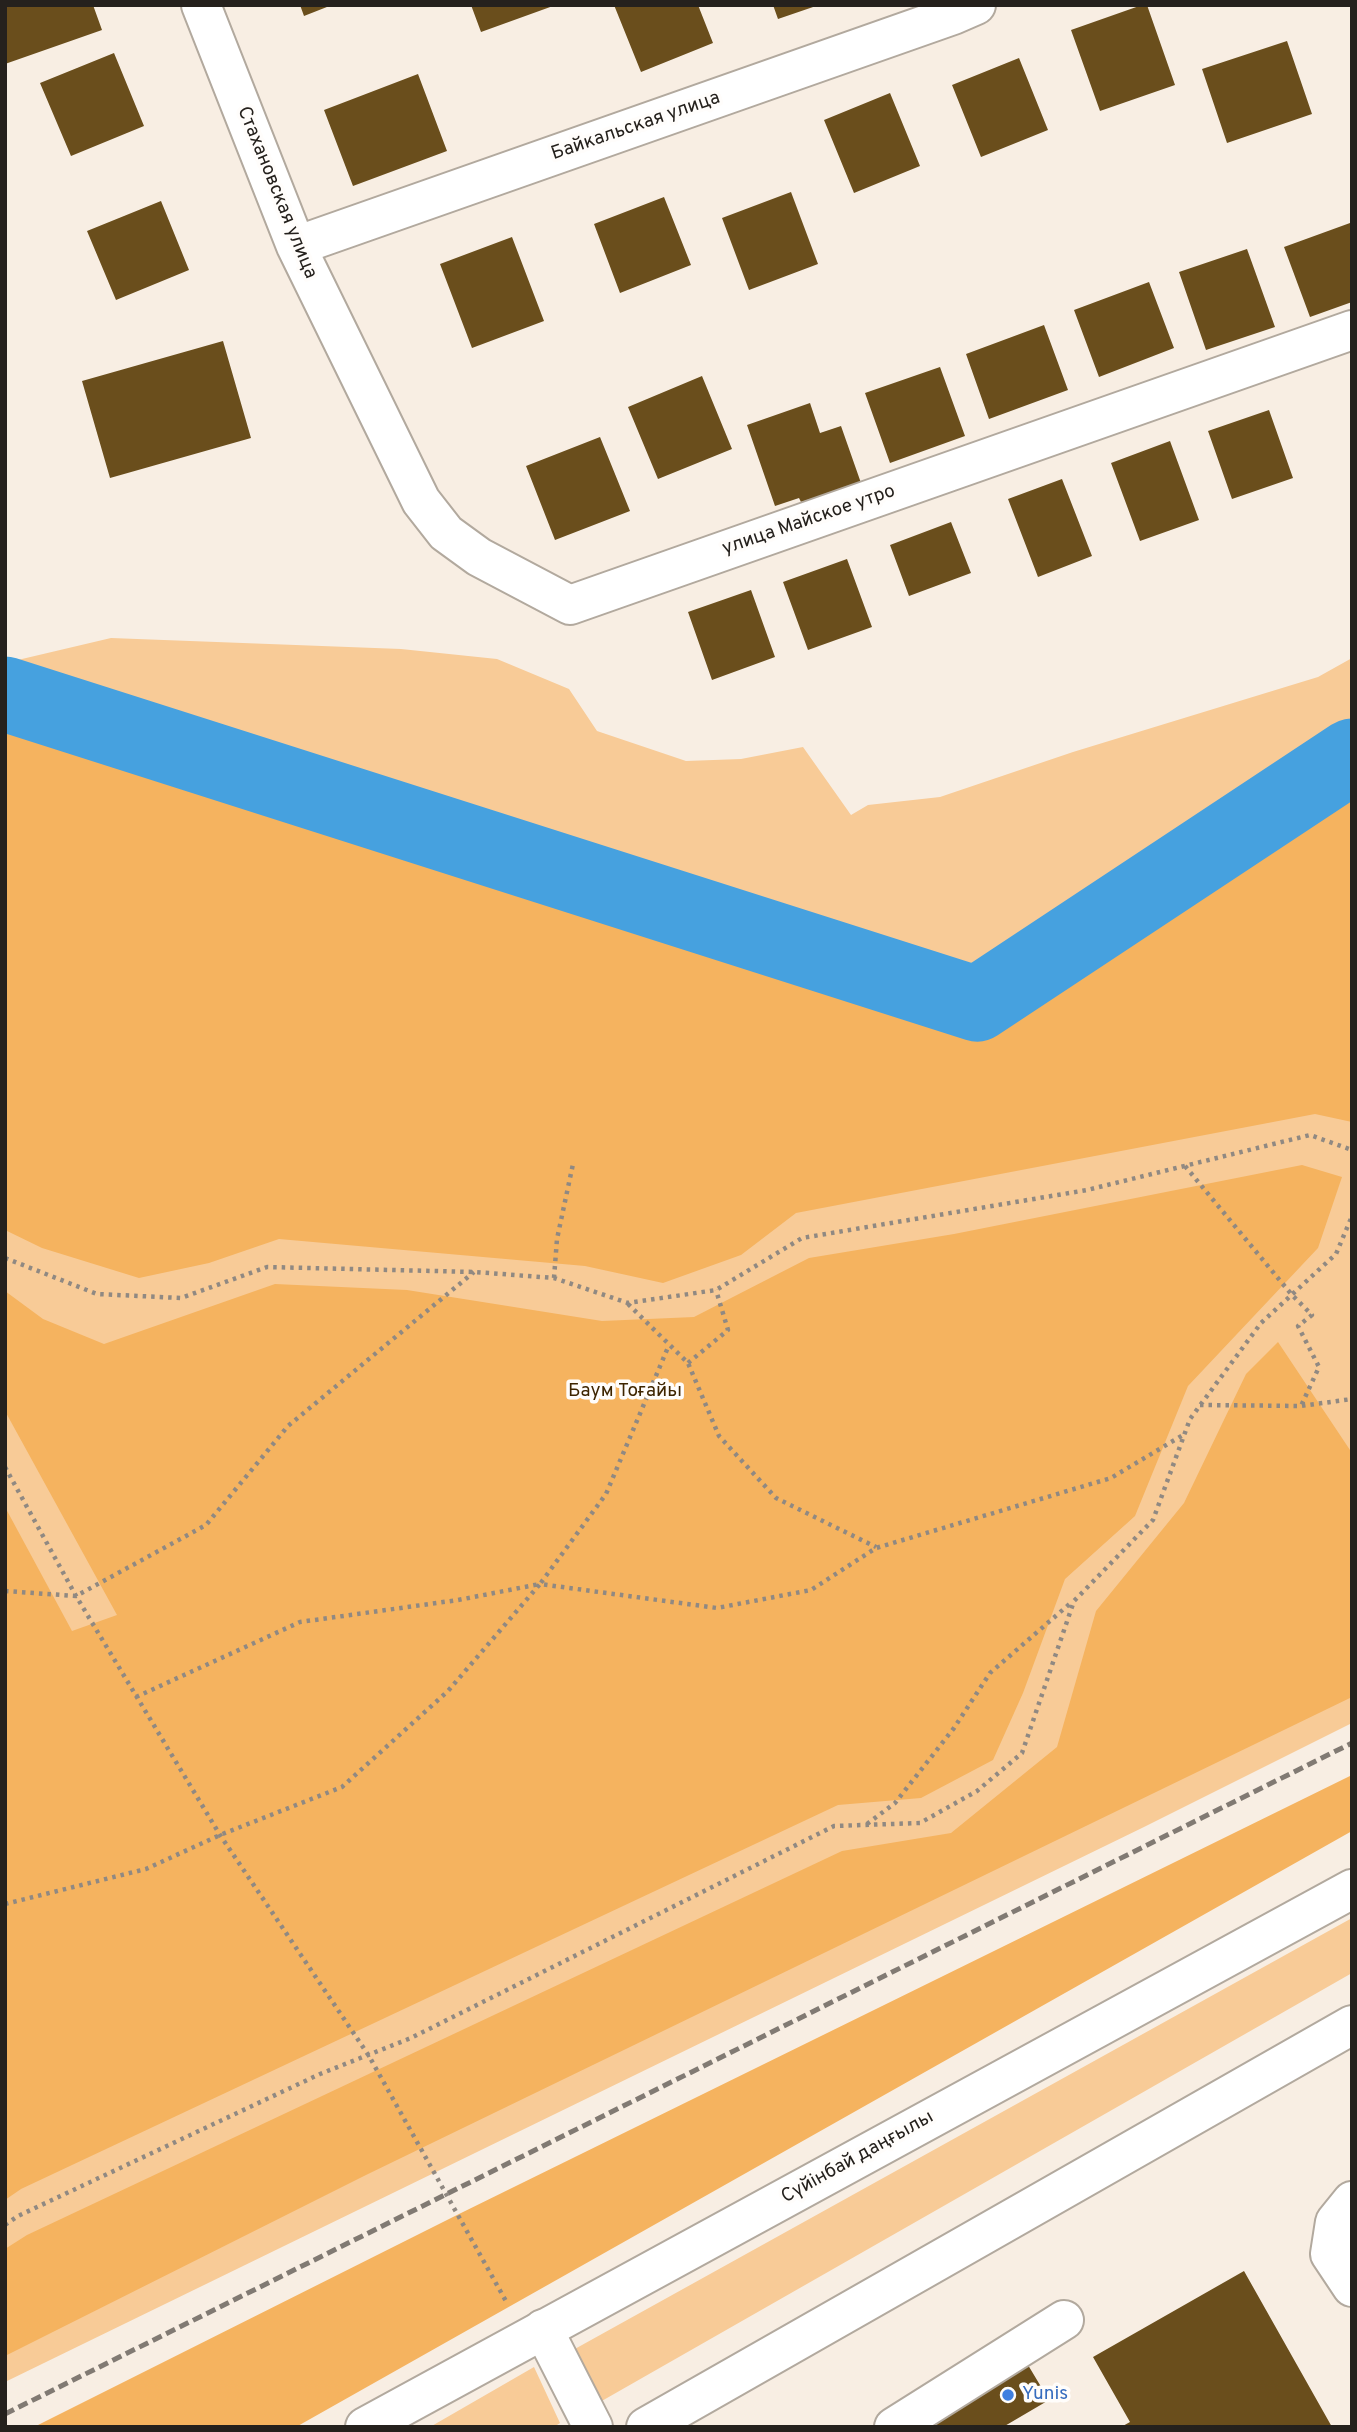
<!DOCTYPE html>
<meta charset="utf-8">
<style>
body{margin:0}
#map{position:relative;width:1357px;height:2432px;overflow:hidden;background:#f8eee3;font-family:Overpass,sans-serif}
canvas{display:block}
.frame{position:absolute;inset:0;border:7px solid #25211d;pointer-events:none}
</style>
<div id="map">
<canvas width="1357" height="2432"></canvas>
<div class="frame"></div>
</div>
<script>
const g = document.querySelector('canvas').getContext('2d');
g.lineJoin = 'round';
function paint(path, color) {
  g.fillStyle = color;
  g.fill(path, 'evenodd');
}
function poly(rows) {
  const path = new Path2D();
  for (const r of rows) {
    path.moveTo(r[0], r[1]);
    for (let i = 2; i < r.length; i += 2) path.lineTo(r[i], r[i + 1]);
  }
  return path;
}
function trace(path, color, width, dash) {
  g.strokeStyle = color;
  g.lineWidth = width;
  g.lineCap = dash ? 'butt' : 'round';
  g.setLineDash(dash || []);
  g.stroke(path);
}
function label(font, color, halo, rows, align = 'center') {
  g.font = font + ' Overpass,sans-serif';
  g.lineWidth = 7;
  g.setLineDash([]);
  g.textBaseline = 'middle';
  g.strokeStyle = halo;
  g.fillStyle = color;
  for (const [text, x, y, turn = 0] of rows) {
    g.save();
    g.translate(x, y);
    g.rotate((+turn || 0) * Math.PI / 180);
    g.textAlign = isNaN(turn) ? turn : align;
    if (halo) g.strokeText(text, 0, 0);
    g.fillText(text, 0, 0);
    g.restore();
  }
}
const green = poly([
 [111,638,401,649,497,659,569,689,597,731,686,761,741,759,803,747,851,815,868,805,940,797,1073,752,1318,677,1352,658,1352,1723,1144,1827,5,2382,5,663],
 [1352,1918,1352,1973,600,2402,573,2350],
 [534,2367,560,2423,554,2427,430,2427]
]);
const forest = poly([
 [5,731,978,1033,1352,784,1352,1122,1315,1114,796,1213,741,1255,663,1283,585,1266,279,1239,209,1263,139,1278,42,1248,5,1230],
 [1302,1165,1342,1177,1318,1248,1188,1386,1135,1516,1065,1579,1023,1693,993,1760,921,1798,838,1805,21,2189,5,2200,5,1507,72,1631,117,1615,5,1411,5,1291,43,1319,104,1344,275,1284,407,1290,602,1321,694,1317,809,1258,954,1234],
 [1278,1342,1352,1453,1352,1697,366,2175,5,2356,5,2249,27,2235,842,1851,951,1833,1057,1747,1096,1611,1184,1503,1246,1374],
 [1352,1775,1352,1831,296,2427,34,2427,459,2214]
]);
const river = poly([
 [5,694,977,1004,1352,756]
]);
const building = poly([
 [5,5,93,5,102,30,5,64],
 [300,5,332,5,304,16],
 [471,5,553,5,553,6,481,32],
 [614,5,698,5,713,43,641,72],
 [773,5,816,5,816,6,778,19],
 [1142,5,1147,5,1175,85,1100,111,1071,30],
 [1287,41,1312,114,1227,143,1202,69],
 [114,53,144,126,71,156,40,83],
 [1019,58,1048,130,981,157,952,85],
 [418,74,447,151,353,186,324,110],
 [890,93,920,166,854,193,824,120],
 [791,192,818,264,749,290,722,218],
 [664,197,691,265,620,293,594,224],
 [161,201,189,270,116,300,87,231],
 [1350,223,1352,302,1310,317,1284,247],
 [512,237,544,321,472,348,440,264],
 [1247,249,1275,327,1206,350,1179,272],
 [1149,282,1174,348,1099,377,1074,310],
 [1044,325,1068,390,989,419,966,354],
 [223,341,251,438,110,478,82,381],
 [940,367,965,436,890,463,865,393],
 [702,376,732,449,658,479,628,407],
 [810,403,820,433,841,426,861,483,801,502,799,498,775,506,747,425],
 [1269,410,1293,478,1232,499,1208,431],
 [600,437,630,511,555,540,526,466],
 [1170,441,1199,520,1140,541,1111,463],
 [1062,479,1092,556,1038,577,1008,499],
 [951,522,971,573,909,596,890,545],
 [847,559,872,627,808,650,783,582],
 [751,590,775,657,712,680,688,612],
 [1244,2271,1332,2427,1121,2427,1130,2422,1093,2357],
 [1025,2360,1049,2400,1003,2427,934,2427,929,2418]
]);
const path = poly([
 [1185,1166,1292,1295,1312,1315,1298,1326,1319,1367,1301,1406],
 [5,1258,97,1294,181,1298,267,1267,475,1272,554,1278,628,1303,716,1290,802,1238,1087,1190,1310,1135,1352,1150],
 [554,1278,557,1239,573,1164],
 [628,1304,688,1363,719,1436,776,1498,876,1547],
 [688,1363,728,1330,716,1290],
 [1200,1405,1301,1406,1352,1399],
 [5,1467,76,1596,220,1835,369,2056,507,2303],
 [5,1591,76,1596,206,1525,288,1426,474,1272],
 [136,1697,300,1622,458,1600,540,1584,606,1494,669,1345],
 [867,1824,895,1803,954,1728,990,1673,1073,1601],
 [5,1904,146,1869,220,1835,342,1787,448,1691,540,1584,717,1608,811,1590,876,1548,1111,1478,1183,1435],
 [5,2225,18,2216,320,2074,411,2038,834,1826,920,1823,977,1791,1022,1753,1074,1601,1153,1520,1190,1419,1261,1323,1336,1254,1352,1216]
]);
const minor = poly([
 [201,5,296,246,421,501,446,533,479,557,570,605,1352,330],
 [296,246,953,15,976,5],
 [1352,2201,1335,2222,1330,2254,1352,2287],
 [543,2329,593,2427],
 [894,2427,1064,2320]
]);
const major = poly([
 [365,2427,1352,1889],
 [646,2427,1352,2025]
]);
const rail = poly([
 [5,2414,1352,1743]
]);
const markers = [
 [1008,2395,7,"#3f7fe0"]
];
const streetNames = [
 ["Байкальская улица",636,127,-19],
 ["Стахановская улица",276,193,68],
 ["улица Майское утро",809,521,-19],
 ["Сүйінбай даңғылы",858,2158,-29]
];
const parkNames = [
 ["Баум Тоғайы",625,1392]
];
const shopNames = [
 ["Yunis",1022,2395]
];
paint(green, '#f8cb97');
paint(forest, '#f5b35f');
trace(river, '#46a1df', 75);
paint(building, '#6a4e1c');
trace(minor, '#b2a99e', 42);
trace(major, '#b2a99e', 42);
trace(path, '#908982', 4.5, [3.5, 5]);
trace(minor, '#fff', 38);
trace(major, '#fff', 38);
trace(rail, '#817a73', 5, [10, 5]);
for (const [x, y, r, color] of markers) {
  const dot = new Path2D();
  dot.arc(x, y, r, 0, 2 * Math.PI);
  g.fillStyle = color;
  g.fill(dot);
  trace(dot, '#fffdfb', 2.5);
}
label('19px', '#25211d', '#fffdfb', streetNames);
label('19px', '#3e2500', '#fffdfb', parkNames);
label('19px', '#366cbe', '#fffdfb', shopNames, 'left');
</script>
